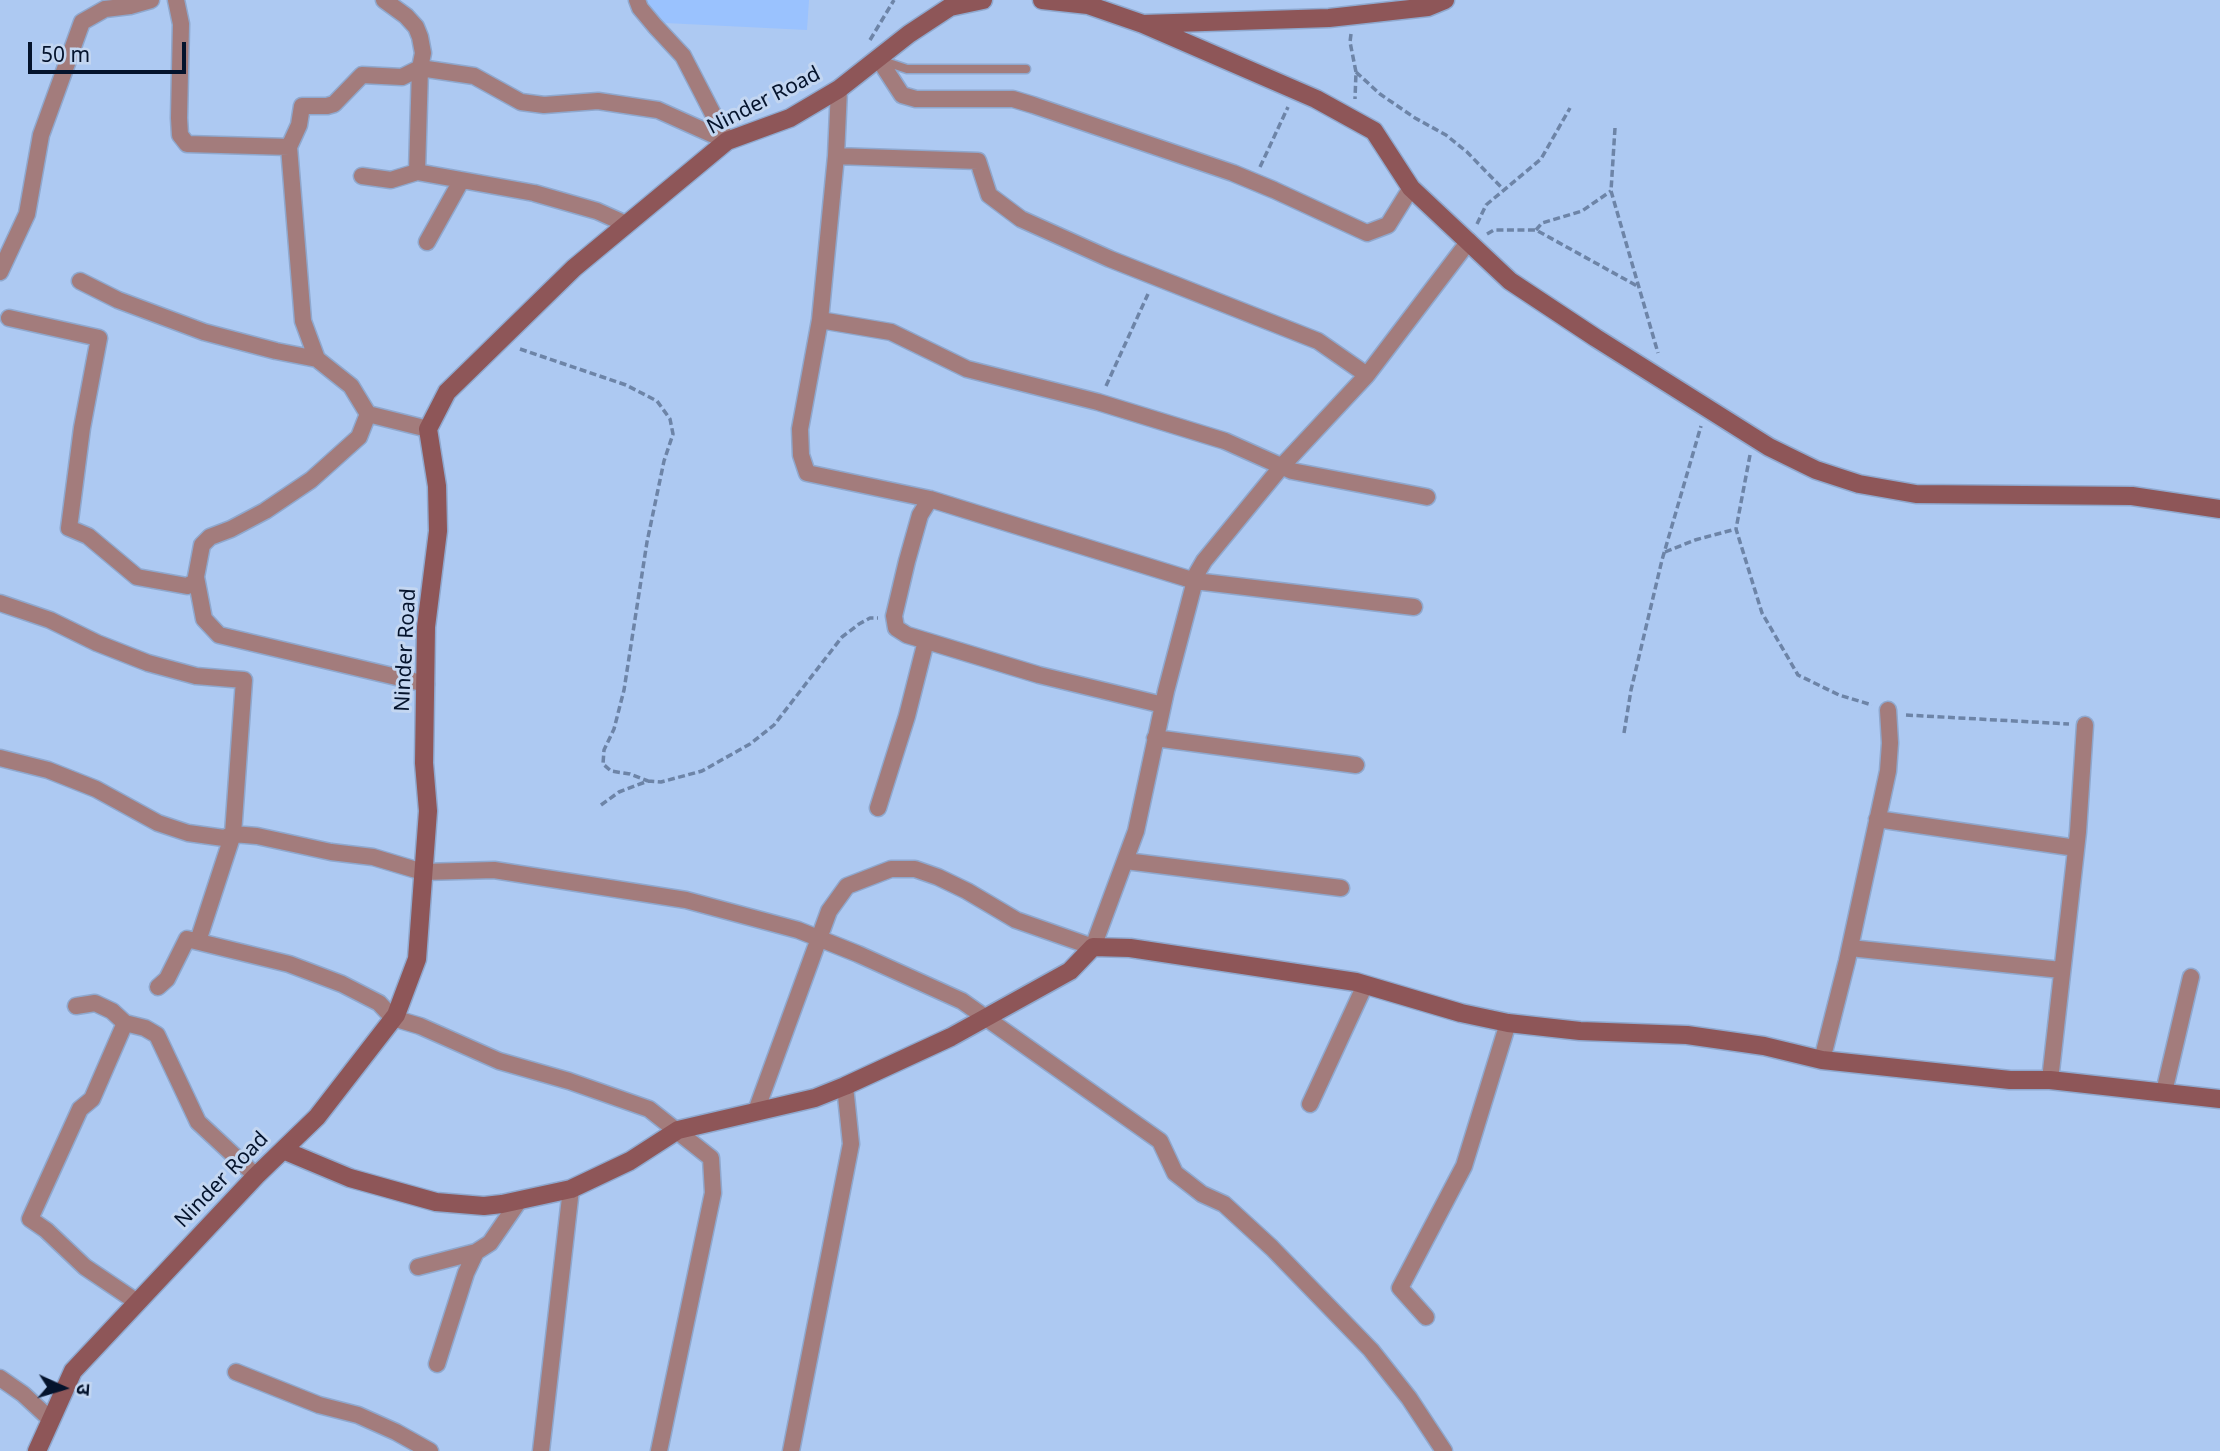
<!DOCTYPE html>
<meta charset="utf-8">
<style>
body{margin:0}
#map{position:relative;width:2220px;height:1451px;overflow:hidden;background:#adc9f2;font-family:"Noto Sans","Noto Sans Devanagari",sans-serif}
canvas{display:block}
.north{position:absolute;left:28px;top:1353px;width:70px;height:70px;-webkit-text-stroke:5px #c3d6f1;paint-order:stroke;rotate:94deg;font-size:19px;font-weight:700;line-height:28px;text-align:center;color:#04132c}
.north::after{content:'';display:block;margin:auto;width:24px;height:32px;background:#04132c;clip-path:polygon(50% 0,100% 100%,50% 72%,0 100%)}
.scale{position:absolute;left:28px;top:42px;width:158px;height:32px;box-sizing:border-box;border:4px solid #04132c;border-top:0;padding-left:9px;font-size:21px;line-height:24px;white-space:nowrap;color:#04132c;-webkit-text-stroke:5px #c3d6f1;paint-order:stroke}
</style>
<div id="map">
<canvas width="2220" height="1451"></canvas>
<div class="north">उ</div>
<div class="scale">50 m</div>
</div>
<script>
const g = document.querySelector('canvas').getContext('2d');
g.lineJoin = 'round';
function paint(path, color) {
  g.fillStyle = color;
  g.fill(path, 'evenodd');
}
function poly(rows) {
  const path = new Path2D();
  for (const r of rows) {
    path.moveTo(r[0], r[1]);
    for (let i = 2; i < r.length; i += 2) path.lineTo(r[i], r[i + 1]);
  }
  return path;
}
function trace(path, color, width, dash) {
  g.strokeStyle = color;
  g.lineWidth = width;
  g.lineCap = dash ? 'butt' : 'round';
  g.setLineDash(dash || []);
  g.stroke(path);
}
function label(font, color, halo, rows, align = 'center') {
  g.font = font + ' "Noto Sans",sans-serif';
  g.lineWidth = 6;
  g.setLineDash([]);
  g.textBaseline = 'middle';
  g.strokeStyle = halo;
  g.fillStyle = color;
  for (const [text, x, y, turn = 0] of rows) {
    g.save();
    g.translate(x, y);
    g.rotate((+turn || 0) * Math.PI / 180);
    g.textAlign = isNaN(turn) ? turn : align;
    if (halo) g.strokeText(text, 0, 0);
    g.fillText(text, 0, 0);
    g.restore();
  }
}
const built = poly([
 [646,0,809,0,807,30,645,22]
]);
const path = poly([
 [1351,34,1350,42,1356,72,1355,99],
 [870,40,894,0],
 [1356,72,1380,94,1415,118,1446,135,1467,152,1504,190],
 [1615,128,1611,191,1658,353],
 [1260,167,1288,107],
 [1477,224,1486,205,1541,159,1570,108],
 [1536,230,1542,223,1582,211,1611,191],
 [1487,234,1494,230,1536,230,1639,287],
 [520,349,626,385,657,401,670,419,673,434,664,461,647,542,624,690,614,729,604,750,603,764,611,771,630,774,648,781],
 [1106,386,1148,294],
 [1750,455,1736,529,1762,613,1798,675,1839,695,1872,705],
 [1665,552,1695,540,1736,529],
 [1906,715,2069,724],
 [1624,733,1631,690,1662,560,1701,426],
 [601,805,619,792,648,781,661,782,702,771,750,744,774,725,842,637,859,624,870,618,878,618]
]);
const lane = poly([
 [883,61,907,69,1026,69]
]);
const street = poly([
 [176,0,181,24,179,118,180,135,187,144,289,147,303,321,317,359],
 [384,0,406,16,416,27,420,37,423,53,420,68,417,172,534,193,597,211,626,224],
 [637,0,640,8,655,26,683,56,727,141],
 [878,58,902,95,916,99,1013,99,1033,105,1233,173,1274,190,1367,233,1388,225,1411,188],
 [839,89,836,156,820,320,891,332,967,369,1098,402,1225,441,1292,471,1427,497],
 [289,147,299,125,302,106,327,106,334,104,362,75,402,77,420,68,474,76,521,102,544,105,598,101,658,110,727,141],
 [836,156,978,161,989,195,1021,219,1110,259,1318,341,1367,375],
 [362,176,391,180,417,172],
 [427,242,461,181],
 [0,272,27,214,41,135,82,22,105,9,130,6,151,0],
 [80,281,118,300,204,332,276,351,317,359,351,386,368,414,428,429],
 [9,318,99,338,82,428,69,528,88,536,137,577,187,586,195,582,202,545,210,537,231,529,265,511,311,480,359,437,368,414],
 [820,320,800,429,801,455,807,473,930,499,1195,581,1414,607],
 [930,499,920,515,907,561,894,616,896,628,907,635,1039,675,1163,705],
 [196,577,204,619,219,635,426,684],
 [0,603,50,620,97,643,148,663,196,676,244,680,233,834,198,941],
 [1155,738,1356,765],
 [0,758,48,770,96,789,158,823,188,833,224,838,233,834,257,836,331,852,373,857,423,872,494,870,686,900,798,930,858,954,962,1001,1160,1141,1175,1173,1202,1194,1224,1204,1272,1248,1371,1350,1409,1398,1444,1451],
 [878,808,907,716,926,641],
 [1877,819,2076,848],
 [1126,861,1341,888],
 [1850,948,2061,970],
 [158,987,167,979,187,939,289,964,342,984,379,1003,393,1018,420,1026,499,1061,569,1081,649,1109,711,1158,713,1193,659,1451],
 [76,1006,95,1003,112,1011,125,1023,145,1028,157,1035,198,1122,256,1176],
 [125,1023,92,1099,80,1109,30,1219,46,1230,85,1267,137,1302],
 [1822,1060,1847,961,1888,771,1890,743,1888,710],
 [2050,1080,2078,832,2085,725],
 [2164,1092,2191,977],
 [1310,1104,1365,985],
 [756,1111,829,911,847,886,891,869,915,869,938,877,967,891,1016,920,1093,947,1136,831,1166,691,1197,573,1204,561,1282,466,1367,375,1469,241],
 [418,1267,476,1252,490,1243,519,1201],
 [1426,1317,1400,1288,1464,1166,1508,1023],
 [437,1364,466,1273,476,1252],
 [236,1372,319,1405,358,1415,396,1432,430,1451],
 [0,1378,23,1394,51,1420],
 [541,1451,571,1189],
 [791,1451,851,1144,845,1086]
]);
const secondary = poly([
 [1042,0,1088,5,1143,24,1329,18,1428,7,1445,0],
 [1143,24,1316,99,1374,131,1411,188,1510,281,1596,338,1769,447,1816,470,1859,484,1916,494,2132,496,2220,509],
 [283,1150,350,1178,436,1202,484,1206,502,1204,571,1189,630,1161,678,1130,815,1098,845,1086,951,1037,1070,971,1093,947,1130,948,1356,982,1461,1013,1508,1023,1580,1031,1687,1035,1764,1046,1822,1060,2010,1080,2050,1080,2220,1099],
 [37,1451,73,1371,256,1176,317,1117,396,1015,417,959,428,811,424,763,426,627,438,531,437,486,428,429,447,392,574,268,727,141,790,118,839,89,909,34,950,7,983,0]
]);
const streetNames = [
 ["Ninder Road",764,101,-27],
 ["Ninder Road",406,650,-87],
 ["Ninder Road",222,1180,-46]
];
paint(built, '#9ac2fe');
trace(lane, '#8fa8ce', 11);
trace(street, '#8fa8ce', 19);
trace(secondary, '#8fa8ce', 21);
trace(path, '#6d84a7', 3.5, [7, 3.5]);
trace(lane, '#a37c7c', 8);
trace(street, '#a37c7c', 16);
trace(secondary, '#8e5658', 18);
label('21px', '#04132c', '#c3d6f1', streetNames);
</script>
